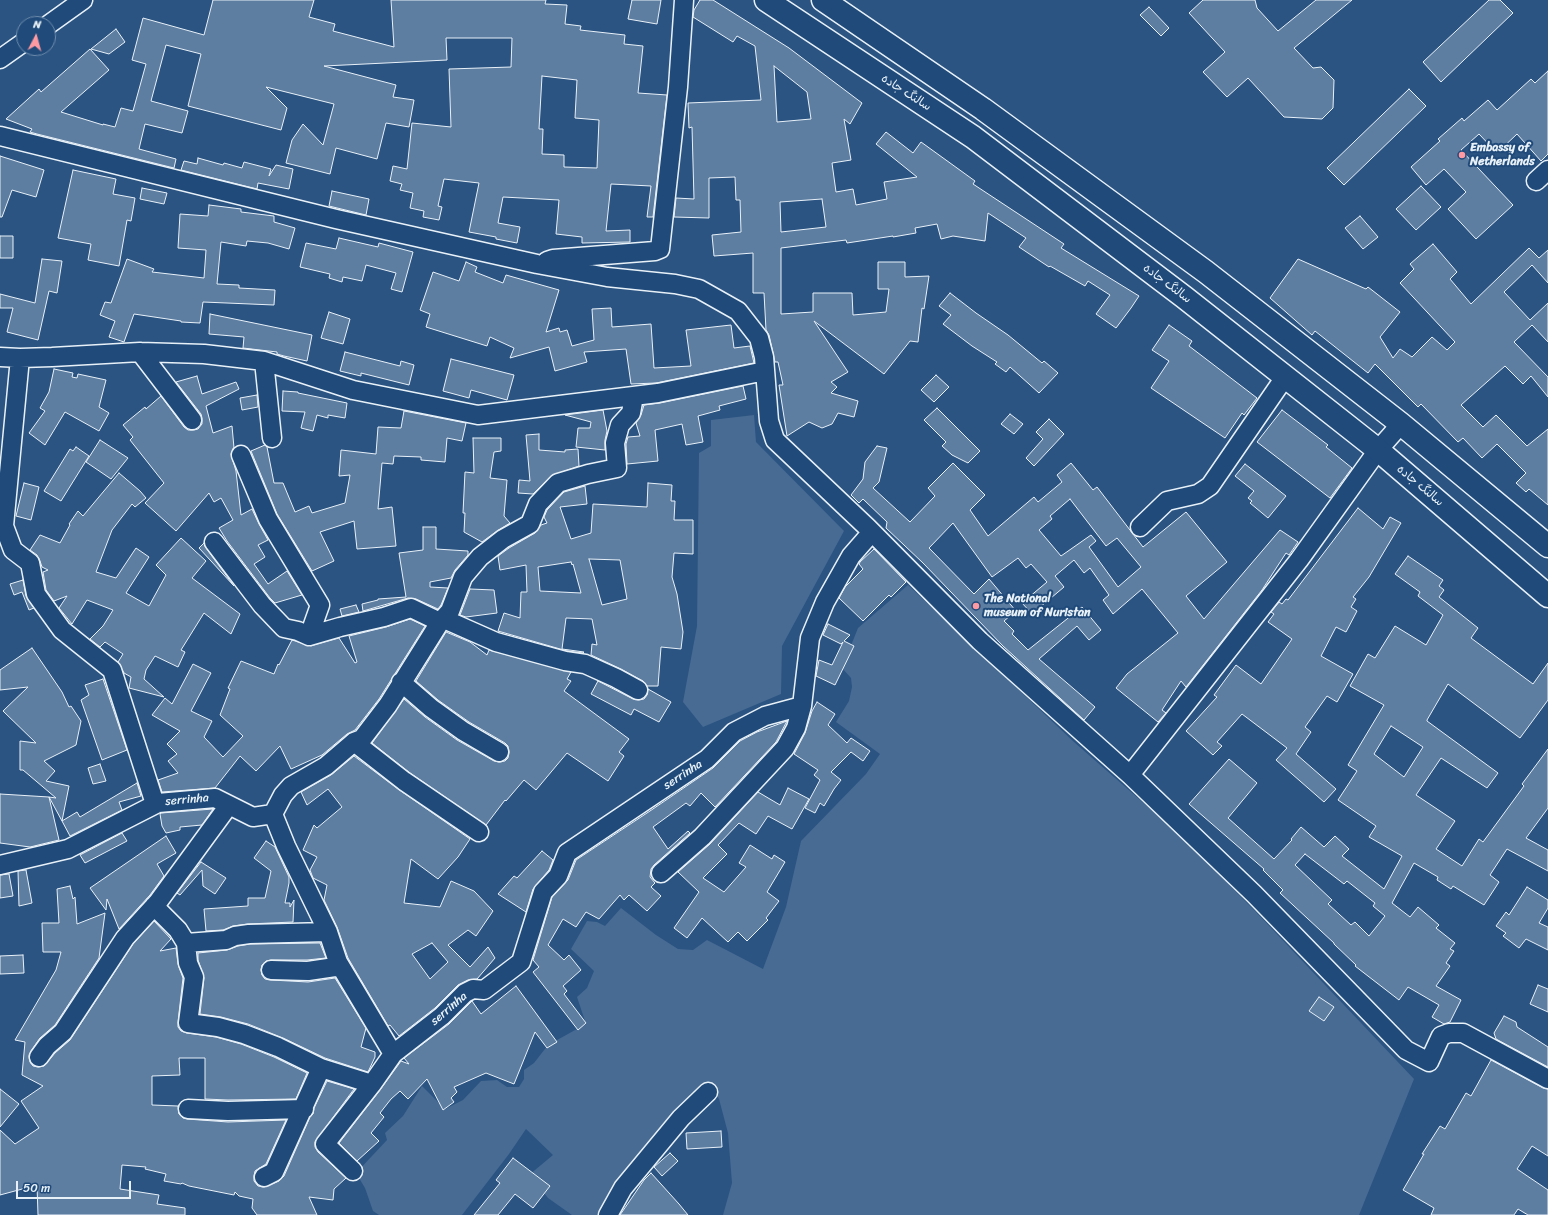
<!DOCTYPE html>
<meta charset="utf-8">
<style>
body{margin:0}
#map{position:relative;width:1548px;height:1215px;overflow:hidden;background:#2b5482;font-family:Sriracha,sans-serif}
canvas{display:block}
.north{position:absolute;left:16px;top:16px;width:40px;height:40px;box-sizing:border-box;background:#1f4a7a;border:1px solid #6f8dac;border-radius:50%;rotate:6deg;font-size:11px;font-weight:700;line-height:16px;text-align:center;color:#e8f1f8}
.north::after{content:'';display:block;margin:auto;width:14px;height:18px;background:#ff9aa2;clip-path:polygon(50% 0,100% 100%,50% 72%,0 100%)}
.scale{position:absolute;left:16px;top:1181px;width:115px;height:18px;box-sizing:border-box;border:2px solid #e8f1f8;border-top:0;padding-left:5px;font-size:12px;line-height:14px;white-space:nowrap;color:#e8f1f8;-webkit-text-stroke:3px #1f4a7a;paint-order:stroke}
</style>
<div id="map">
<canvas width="1548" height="1215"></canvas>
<div class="north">N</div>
<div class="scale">50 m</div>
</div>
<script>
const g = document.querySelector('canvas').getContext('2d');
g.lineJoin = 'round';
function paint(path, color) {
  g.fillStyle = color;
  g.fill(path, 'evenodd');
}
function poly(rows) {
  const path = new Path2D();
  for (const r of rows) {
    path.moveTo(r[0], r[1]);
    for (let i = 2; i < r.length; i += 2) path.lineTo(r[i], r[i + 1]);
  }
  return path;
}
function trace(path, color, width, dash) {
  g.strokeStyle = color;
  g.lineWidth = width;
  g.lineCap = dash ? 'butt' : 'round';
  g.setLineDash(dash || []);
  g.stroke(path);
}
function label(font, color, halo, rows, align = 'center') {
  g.font = font + ' Sriracha,"Playpen Sans Arabic",sans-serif';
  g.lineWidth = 4;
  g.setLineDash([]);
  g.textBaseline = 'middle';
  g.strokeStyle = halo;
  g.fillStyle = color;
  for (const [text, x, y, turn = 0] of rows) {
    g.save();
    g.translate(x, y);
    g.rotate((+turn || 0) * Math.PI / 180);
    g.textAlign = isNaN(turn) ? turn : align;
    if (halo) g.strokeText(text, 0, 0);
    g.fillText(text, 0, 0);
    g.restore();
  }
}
const green = poly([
 [754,415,756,442,844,531,782,646,781,694,703,727,683,702,697,626,699,453,711,446,711,420],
 [908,585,1074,742,1179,834,1256,912,1414,1079,1359,1215,723,1215,732,1183,728,1133,719,1099,708,1084,600,1215,572,1215,548,1198,529,1175,553,1155,526,1129,509,1154,462,1215,379,1215,373,1211,365,1188,356,1173,387,1140,385,1133,403,1116,422,1086,445,1109,463,1100,481,1081,497,1080,507,1087,519,1087,524,1079,524,1070,534,1063,548,1045,586,1024,577,997,587,988,594,971,571,949,587,921,597,922,605,926,621,908,656,935,678,949,693,950,707,940,763,969,786,907,801,841,866,774,880,754,836,722,849,701,852,687,851,678,842,668,858,628]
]);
const building = poly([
 [213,0,314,0,309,17,335,24,333,31,394,47,391,0,546,0,545,4,567,5,565,24,581,26,580,30,625,35,624,44,643,46,638,93,667,95,653,217,647,217,651,186,611,184,606,231,630,230,630,242,582,243,582,237,556,234,559,200,503,197,498,223,520,227,517,243,496,239,496,237,469,232,479,183,444,179,438,206,442,207,439,220,423,217,424,211,410,208,413,193,400,190,402,184,390,181,393,166,407,169,412,123,451,127,449,69,511,67,512,38,446,38,447,60,324,66,396,85,393,97,414,100,409,127,386,123,377,159,336,148,330,174,286,163,292,140,303,124,323,145,334,104,266,87,287,108,281,130,188,106,201,54,166,45,151,101,188,111,182,133,145,124,139,149,176,159,174,168,37,134,30,132,32,129,6,119,39,89,41,92,90,49,109,70,61,112,103,125,103,124,115,127,121,108,133,111,146,64,132,60,143,18,204,35,213,0],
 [542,76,577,80,575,118,599,120,597,168,564,167,564,155,542,154,543,129,539,129,542,76],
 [632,0,661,0,657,24,628,19,632,0],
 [700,0,713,0,789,48,862,103,850,124,844,119,851,160,832,163,836,192,853,189,856,205,887,199,884,182,917,177,876,144,886,132,913,153,921,142,975,181,973,184,1064,244,1061,248,1139,296,1131,308,1116,328,1096,314,1110,295,1088,281,1085,286,1050,266,1049,267,1019,247,1026,238,988,213,985,241,953,236,941,239,937,224,915,228,916,233,893,237,893,236,847,243,846,240,781,248,781,314,813,312,813,293,852,293,853,315,886,312,889,289,878,289,878,262,905,262,905,277,929,276,924,309,922,308,918,342,910,341,884,374,814,321,848,372,831,382,837,387,831,393,858,401,854,417,838,413,832,424,822,428,809,422,787,436,779,385,783,385,778,362,775,362,769,335,766,330,764,293,753,293,753,253,714,256,712,235,741,232,740,200,736,200,735,177,709,178,709,218,674,217,676,198,694,199,692,127,689,128,688,103,761,100,755,46,737,36,733,42,693,17,694,10,700,0],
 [774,66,807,92,811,119,777,122,774,66],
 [822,199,826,227,781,232,780,202,822,199],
 [1203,0,1255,0,1257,8,1278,31,1316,0,1352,0,1294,48,1313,68,1321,67,1334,80,1333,108,1322,119,1284,117,1248,78,1227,97,1203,72,1225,52,1189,13,1203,0],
 [1489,0,1500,0,1513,13,1441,82,1423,62,1489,0],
 [1149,7,1169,28,1161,36,1140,15,1149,7],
 [116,29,125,42,109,54,91,49,116,29],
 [1548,71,1548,154,1541,161,1517,134,1497,153,1479,134,1461,150,1513,205,1476,239,1448,209,1466,192,1444,169,1426,185,1411,167,1440,141,1438,139,1462,118,1464,121,1488,100,1497,110,1531,79,1535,83,1548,71],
 [1409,89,1426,106,1344,185,1327,168,1409,89],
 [0,156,44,170,36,197,12,190,2,217,0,217,0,156],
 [198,158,223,165,224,163,242,168,244,162,271,169,269,176,276,165,293,169,289,189,258,183,257,189,181,170,184,161,197,164,198,158],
 [73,170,116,179,113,194,135,198,131,221,127,220,119,266,88,260,91,244,58,238,73,170],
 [1421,186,1441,207,1416,230,1396,209,1421,186],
 [142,188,167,193,164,204,140,199,142,188],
 [332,191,369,199,366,215,329,206,332,191],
 [209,205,241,209,241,212,274,216,274,222,295,228,289,249,268,243,247,241,246,246,221,242,217,284,239,285,239,288,275,290,274,305,203,302,200,323,181,322,181,321,134,314,124,342,109,337,115,321,100,315,105,302,111,303,127,259,154,269,152,272,204,278,206,250,178,248,180,214,208,216,209,205],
 [1360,216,1378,237,1363,249,1345,228,1360,216],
 [0,236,13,236,13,258,0,258,0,236],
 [339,238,378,247,379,243,413,252,402,292,391,289,396,273,366,265,362,281,343,277,342,282,329,278,330,274,300,267,306,243,336,249,339,238],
 [1433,244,1457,272,1450,279,1471,304,1529,248,1539,258,1548,250,1548,283,1532,265,1504,292,1530,320,1548,303,1548,342,1532,325,1514,342,1548,377,1548,397,1531,376,1523,384,1505,366,1461,405,1483,427,1496,415,1527,446,1548,429,1548,505,1529,489,1526,492,1516,483,1526,473,1497,444,1482,458,1463,438,1458,442,1421,404,1418,407,1375,364,1368,373,1315,331,1312,335,1270,298,1298,259,1366,289,1368,287,1400,312,1380,337,1393,358,1400,349,1412,357,1432,337,1447,350,1455,342,1400,283,1414,269,1410,264,1433,244],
 [42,259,62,261,57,293,49,291,38,340,7,332,13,308,0,308,0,294,35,303,42,259],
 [466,262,477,267,475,272,503,283,506,275,559,290,546,332,559,328,560,332,567,330,572,346,594,340,592,309,611,308,612,327,651,324,654,368,691,366,686,330,731,325,734,348,750,346,754,363,656,383,631,384,626,349,584,352,587,362,555,371,549,347,510,358,514,348,490,337,487,346,426,327,430,314,420,310,433,272,459,281,466,262],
 [950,293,976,313,1008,335,1042,363,1044,361,1058,373,1039,393,1010,367,1006,372,995,364,997,362,972,346,943,324,951,315,939,306,950,293],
 [329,312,350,319,343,344,321,338,329,312],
 [210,314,312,335,307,361,284,356,277,354,277,352,243,348,244,337,209,334,210,314],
 [1169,325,1192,341,1189,346,1257,398,1244,415,1242,413,1225,438,1151,388,1169,361,1152,350,1169,325],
 [345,352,400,366,401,361,414,365,409,385,361,373,361,376,340,371,345,352],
 [451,359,514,375,507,400,471,390,469,398,443,391,451,359],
 [54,369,73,373,72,377,77,378,78,374,106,380,99,407,109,413,99,431,65,412,45,445,29,433,45,411,40,408,49,392,54,369],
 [936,375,949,387,934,402,921,390,936,375],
 [197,376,202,394,236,382,239,389,206,406,213,433,232,426,234,448,231,454,236,471,241,515,252,509,259,524,268,540,258,545,265,557,254,564,268,584,287,571,302,595,275,603,270,598,227,541,219,528,233,520,221,498,214,502,209,493,176,531,145,503,164,483,130,440,133,437,123,425,145,407,146,409,161,396,184,427,188,430,194,430,198,429,202,424,202,418,201,414,176,382,197,376],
 [743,386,746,399,719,406,720,410,698,416,703,442,686,445,682,424,655,430,658,461,627,464,626,444,628,437,640,436,636,423,641,415,644,405,660,403,743,386],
 [283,391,298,392,298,393,347,403,345,418,328,415,328,418,317,415,313,431,301,428,305,412,282,411,283,391],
 [257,395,258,407,242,410,240,398,257,395],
 [937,408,980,451,968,463,952,455,942,446,946,442,924,420,937,408],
 [603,410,607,431,605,440,605,450,576,447,578,428,590,428,591,422,565,415,603,410],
 [1282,410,1328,445,1326,447,1352,468,1330,498,1257,442,1282,410],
 [404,411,466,423,462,441,447,438,445,462,421,460,421,457,394,456,393,464,382,463,378,509,392,507,396,546,357,549,354,521,320,532,334,561,312,571,277,514,251,451,265,445,267,447,274,483,283,483,295,512,309,506,312,513,345,503,350,475,339,476,341,450,376,454,378,427,401,428,404,411],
 [1010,414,1023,424,1014,434,1001,424,1010,414],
 [1049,419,1064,434,1034,466,1026,458,1043,439,1036,432,1049,419],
 [539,434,539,450,565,452,565,450,578,449,579,466,551,476,533,494,518,493,519,480,530,481,526,435,539,434],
 [473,438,501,438,501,451,494,452,490,478,507,480,504,516,510,523,497,531,482,542,464,532,465,513,463,513,465,472,474,473,473,438],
 [100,440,128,458,111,479,86,462,100,440],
 [877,446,887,448,879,482,873,488,910,522,935,496,928,488,953,463,985,495,970,510,988,536,1034,497,1038,502,1062,482,1057,475,1071,463,1093,490,1097,487,1143,547,1186,512,1227,562,1186,596,1204,619,1280,530,1298,542,1289,555,1286,553,1262,590,1186,687,1181,681,1162,710,1166,713,1158,722,1116,688,1127,674,1178,633,1142,589,1113,614,1103,600,1109,595,1090,568,1084,573,1074,560,1055,576,1064,587,1032,614,1022,603,1047,582,1031,564,1026,568,1018,558,992,577,953,523,929,548,974,594,989,579,1016,611,1004,621,1014,631,1012,634,1028,650,1082,607,1101,630,1089,640,1077,626,1039,659,1095,707,1084,720,1003,646,923,563,886,528,887,522,863,499,859,503,851,495,863,479,865,462,877,446],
 [1070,499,1106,546,1117,538,1141,567,1118,587,1089,547,1096,541,1091,535,1061,556,1039,530,1052,519,1050,516,1070,499],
 [76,447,89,456,61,501,44,491,70,449,73,451,76,447],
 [1245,464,1286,496,1268,518,1250,503,1252,501,1248,498,1254,491,1235,476,1245,464],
 [119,473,140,491,146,498,135,507,132,504,112,530,96,572,116,578,136,548,149,557,126,593,149,606,166,575,156,565,181,538,206,561,192,578,240,614,231,634,204,613,181,650,185,652,178,667,155,656,146,670,144,679,164,697,129,688,131,677,124,673,118,662,123,654,105,642,100,647,90,639,103,626,113,610,87,600,72,624,59,608,67,596,54,601,46,590,43,572,48,570,42,567,40,561,37,555,30,550,40,535,60,543,70,525,69,524,78,511,83,516,119,473],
 [24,483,39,487,31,520,16,516,24,483],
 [648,483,672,485,671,501,675,501,674,520,693,520,693,554,674,553,672,577,677,594,683,632,681,649,661,647,658,686,647,686,643,681,621,669,591,655,592,644,597,645,592,619,566,618,562,649,584,652,583,653,567,651,498,631,504,613,520,618,521,592,527,592,526,565,500,570,498,556,509,548,535,533,541,525,547,523,544,517,547,510,564,492,585,486,587,504,560,507,571,539,591,533,593,504,647,507,648,483],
 [589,559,620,560,627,599,602,605,589,559],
 [571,562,572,565,573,564,581,593,540,591,538,567,571,562],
 [1358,508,1383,529,1390,517,1401,523,1369,577,1353,597,1356,599,1351,607,1357,611,1346,632,1336,627,1321,656,1353,674,1337,702,1327,696,1305,727,1311,732,1296,754,1336,789,1324,802,1276,760,1287,748,1242,714,1217,742,1222,746,1213,755,1186,731,1217,697,1214,695,1236,665,1261,684,1292,639,1268,622,1274,614,1271,612,1279,602,1282,604,1286,599,1288,600,1358,508],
 [423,527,436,527,436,549,468,551,468,555,455,570,451,578,430,582,430,587,448,588,441,605,438,609,416,599,408,598,363,611,362,604,378,600,378,599,406,597,399,553,423,550,423,527],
 [204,543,206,548,234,586,199,548,204,543],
 [874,549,906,582,891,597,889,595,863,621,839,598,845,587,863,569,859,564,860,562,874,549],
 [1408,556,1443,580,1439,586,1444,590,1439,597,1478,628,1471,638,1533,684,1548,663,1548,700,1520,738,1448,684,1427,720,1427,721,1498,773,1487,788,1441,758,1416,795,1455,821,1436,849,1462,866,1479,839,1483,842,1524,786,1522,784,1548,749,1548,808,1526,838,1548,850,1548,871,1507,849,1490,875,1499,882,1484,905,1453,886,1451,889,1437,880,1438,877,1414,863,1392,903,1410,917,1418,907,1439,925,1436,928,1455,943,1450,949,1454,951,1446,963,1450,966,1436,986,1461,1000,1450,1022,1444,1024,1432,1017,1439,1005,1408,987,1399,1000,1355,966,1356,965,1334,944,1334,943,1280,893,1283,890,1263,870,1264,869,1189,804,1229,759,1257,783,1228,818,1274,859,1292,840,1291,839,1301,827,1324,847,1335,836,1349,849,1342,856,1384,889,1402,856,1369,837,1376,826,1338,800,1357,771,1348,765,1384,705,1350,686,1368,654,1375,658,1395,626,1426,645,1443,615,1418,596,1420,592,1395,574,1408,556],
 [1391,726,1423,747,1404,777,1374,754,1391,726],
 [1305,854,1344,884,1347,881,1375,903,1373,906,1385,916,1369,936,1355,922,1351,925,1328,904,1332,900,1295,865,1305,854],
 [23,580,26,596,34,608,29,610,22,592,14,595,10,584,23,580],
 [470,589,494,590,497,613,466,617,460,615,470,589],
 [356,605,359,612,342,616,340,609,356,605],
 [410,619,425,626,379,699,355,730,347,734,322,755,291,769,280,746,256,771,240,756,215,788,162,792,158,780,178,773,168,761,177,754,167,744,180,731,152,715,165,698,172,704,193,664,211,673,191,711,212,721,204,737,223,757,243,736,220,715,230,689,228,688,241,661,274,674,278,664,279,665,292,640,311,646,339,638,355,663,357,662,349,636,386,627,410,619],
 [828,624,850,635,844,641,854,646,835,685,816,676,819,660,832,665,843,642,841,644,823,635,828,624],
 [446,632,470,642,487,655,489,650,571,672,567,679,571,681,564,691,629,739,619,752,624,756,608,781,567,753,536,790,524,780,506,801,505,800,486,825,410,773,372,743,404,699,425,717,457,740,494,761,499,762,505,761,508,758,509,752,508,746,505,743,469,722,438,700,416,681,446,632],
 [32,648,62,692,69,707,71,706,81,721,76,745,44,761,55,771,46,781,69,786,62,821,49,797,56,798,23,770,20,770,20,741,36,743,3,711,28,687,0,690,0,670,32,648],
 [103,679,127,750,102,760,81,700,89,695,85,685,103,679],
 [598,681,633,699,639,700,644,699,647,695,648,689,671,702,659,722,634,709,631,715,591,694,598,681],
 [817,702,835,714,828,725,847,743,851,738,870,751,863,761,851,752,831,772,841,780,834,789,824,806,820,803,815,813,805,808,820,780,814,775,818,770,794,754,805,733,812,711,817,702],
 [787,721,776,742,715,807,701,793,690,806,686,803,653,827,668,849,688,831,690,833,654,865,651,869,650,877,655,883,651,887,661,896,647,911,629,895,624,900,620,895,599,919,586,912,576,927,563,919,548,945,564,960,569,955,581,970,563,986,567,991,564,994,586,1023,578,1030,533,972,539,967,533,960,552,897,568,880,576,860,650,811,713,768,740,741,757,732,787,721],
 [354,756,398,789,470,839,458,857,438,879,411,859,404,903,440,907,451,881,474,891,493,911,476,936,468,930,448,945,470,967,488,947,495,958,477,979,468,980,458,985,435,1008,399,1036,390,1025,388,1026,348,958,337,927,324,900,327,885,313,878,310,870,317,857,303,850,314,825,317,828,342,807,328,789,307,805,301,792,331,775,354,756],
 [432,943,448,962,430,979,412,954,432,943],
 [100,764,106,781,93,784,88,768,100,764],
 [137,783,141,796,119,802,122,810,70,836,62,821,77,812,80,817,137,783],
 [788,788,809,799,792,829,768,816,756,834,739,823,718,845,727,854,703,878,724,892,746,867,739,863,750,845,772,859,774,855,785,862,767,892,779,901,766,918,768,920,747,941,738,932,728,942,702,918,687,938,674,928,699,892,678,872,710,844,758,792,780,805,788,788],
 [0,794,49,797,59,840,30,847,0,843,0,794],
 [213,809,202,825,180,827,180,830,166,833,162,826,160,814,161,813,213,809],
 [122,833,127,841,85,863,80,855,122,833],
 [166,836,176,853,157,864,164,876,150,895,119,929,107,899,106,910,90,888,166,836],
 [266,841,275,847,289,877,289,883,285,903,290,903,290,907,294,900,293,922,248,924,233,926,223,930,206,931,204,909,248,906,248,898,265,898,271,871,254,858,266,841],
 [542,851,553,860,549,870,533,889,526,912,498,894,514,876,517,878,542,851],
 [201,862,226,878,215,894,203,886,202,870,180,895,177,893,201,862],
 [26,870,32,903,19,906,18,871,26,870],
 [9,874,13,896,0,898,0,875,9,874],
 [70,886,73,899,75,897,77,924,105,913,99,958,55,1025,40,1038,31,1051,29,1056,30,1062,33,1066,38,1067,44,1066,55,1053,70,1040,133,944,154,921,171,939,160,951,176,948,178,964,183,978,178,1022,178,1027,181,1031,187,1033,216,1037,241,1044,274,1057,307,1073,296,1099,228,1100,205,1099,205,1058,179,1058,180,1075,152,1076,152,1105,178,1106,179,1114,183,1118,187,1119,228,1122,286,1120,266,1164,255,1171,254,1176,254,1181,258,1186,264,1187,279,1181,284,1176,310,1117,313,1114,314,1108,327,1081,354,1089,315,1142,315,1147,318,1152,346,1178,334,1189,333,1200,309,1197,317,1215,257,1215,252,1208,253,1199,239,1196,235,1192,234,1195,189,1186,182,1183,181,1184,164,1181,166,1174,145,1169,146,1167,122,1165,120,1189,159,1195,157,1204,185,1208,185,1215,38,1215,37,1185,0,1195,0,1130,15,1144,39,1128,21,1101,43,1086,22,1075,25,1042,15,1040,56,970,61,952,43,952,42,923,59,923,57,889,70,886],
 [1527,887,1548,900,1548,908,1539,923,1548,927,1548,950,1526,939,1519,948,1503,936,1506,933,1496,926,1506,912,1509,915,1527,887],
 [320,943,326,958,307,960,271,960,266,961,262,965,261,970,262,975,265,979,271,980,308,982,335,978,366,1028,361,1047,375,1052,375,1057,368,1072,325,1058,283,1038,248,1024,221,1017,200,1014,204,978,198,960,198,953,227,950,238,946,250,944,320,943],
 [23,955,24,973,0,974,0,956,23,955],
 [1538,985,1548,989,1548,1012,1530,1004,1538,985],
 [516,986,557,1042,547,1048,535,1032,514,1084,486,1073,454,1087,457,1092,451,1098,454,1102,443,1110,427,1079,408,1099,400,1091,391,1099,380,1113,384,1117,371,1133,379,1141,357,1161,339,1143,380,1090,401,1061,409,1064,404,1058,449,1024,472,1001,481,1014,516,986],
 [1319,997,1334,1007,1324,1021,1309,1011,1319,997],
 [1504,1016,1516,1022,1517,1027,1548,1047,1548,1067,1496,1039,1494,1033,1504,1016],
 [1491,1060,1543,1088,1548,1089,1548,1156,1532,1146,1517,1169,1548,1190,1548,1215,1528,1215,1518,1209,1514,1215,1431,1215,1434,1208,1403,1190,1424,1154,1422,1154,1440,1126,1445,1129,1466,1093,1471,1096,1491,1060],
 [0,1089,19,1104,0,1127,0,1089],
 [721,1131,722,1147,687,1149,686,1133,721,1131],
 [670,1153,678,1161,662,1176,654,1167,670,1153],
 [513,1158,550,1186,533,1208,515,1194,498,1215,474,1215,500,1183,496,1180,513,1158],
 [651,1173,679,1204,688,1215,620,1215,644,1180,651,1173]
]);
const minor = poly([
 [48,25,83,0],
 [0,59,24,42],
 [0,136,336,219,537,264,607,277,675,284,699,289,738,311,759,338,764,357,769,421,775,440,868,528,980,641,1130,775,1254,894,1406,1050,1429,1062,1441,1036,1449,1033,1463,1033,1548,1079],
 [1536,181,1548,170],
 [547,261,553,259,655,251,660,249,678,87,684,0],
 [140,352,192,420],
 [0,357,20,358,52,357,140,352,204,354,264,361,353,390,478,415,658,393,765,371],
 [20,358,4,526,13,550,30,563,36,594,62,630,112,670,155,804],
 [264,361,272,438],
 [241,455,268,519,320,605,309,636],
 [1140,527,1167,501,1198,494,1210,486,1285,377],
 [214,542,262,605,284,628,298,631,309,636,340,627,384,617,411,608,440,622],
 [444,619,496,642,565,661,585,664,616,678,638,690],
 [401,682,431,708,463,731,499,752],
 [354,742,404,781,479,832],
 [1130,775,1299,560,1378,450,1401,424],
 [273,814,283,795,291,786,326,766,354,742,362,739,388,705,440,622,450,611,463,577,480,557,503,539,530,524,538,504,558,483,588,474,617,468,615,443,620,425,631,413,634,396],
 [0,865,68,849,158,803,215,798,253,817,273,814,286,846,328,932,338,962,393,1054,442,1016,465,993,473,989,484,990,521,962,543,892,558,876,567,853,707,759,734,732,765,716,802,706,810,638,825,602,851,556,872,532],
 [661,873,702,837,785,748,796,728,802,706],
 [154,906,178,930,186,943,188,963,194,977,188,1023,218,1027,244,1034,278,1047,321,1068,372,1084,393,1054],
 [186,943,226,940,235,936,249,934,328,932],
 [271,970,308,971,335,967,338,962],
 [39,1057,47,1046,63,1032,125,938,158,902,229,805],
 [188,1109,228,1111,304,1109],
 [353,1171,325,1144,372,1084],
 [264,1177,274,1172,321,1068],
 [608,1215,623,1188,681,1118,708,1092]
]);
const highway = poly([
 [766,0,973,137,1184,297,1378,450,1548,596],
 [823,0,983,109,1206,272,1401,424,1548,546]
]);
const markers = [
 [1462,155,4,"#ff9aa2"],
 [976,606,4,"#ff9aa2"]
];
const streetNames = [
 ["سالنگ جاده",906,93,33],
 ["سالنگ جاده",1167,284,37],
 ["سالنگ جاده",1420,486,40],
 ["serrinha",683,775,-33],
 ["serrinha",187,800,-5],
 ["serrinha",449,1009,-41]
];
const poiNames = [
 ["Embassy of",1470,148],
 ["Netherlands",1470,162],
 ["The National",984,599],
 ["museum of Nuristan",984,613]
];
paint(green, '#476b93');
paint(building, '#5d7da1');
trace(building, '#e8f1f8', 1);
trace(minor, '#e8f1f8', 21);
trace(highway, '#e8f1f8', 25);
trace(minor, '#1f4a7a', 18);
trace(highway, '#1f4a7a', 22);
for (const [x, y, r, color] of markers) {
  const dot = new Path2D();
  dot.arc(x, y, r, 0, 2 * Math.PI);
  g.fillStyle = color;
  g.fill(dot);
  trace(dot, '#1f4a7a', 1.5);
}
label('12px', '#e8f1f8', '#1f4a7a', streetNames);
label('bold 12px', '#e8f1f8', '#1f4a7a', poiNames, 'left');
</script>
